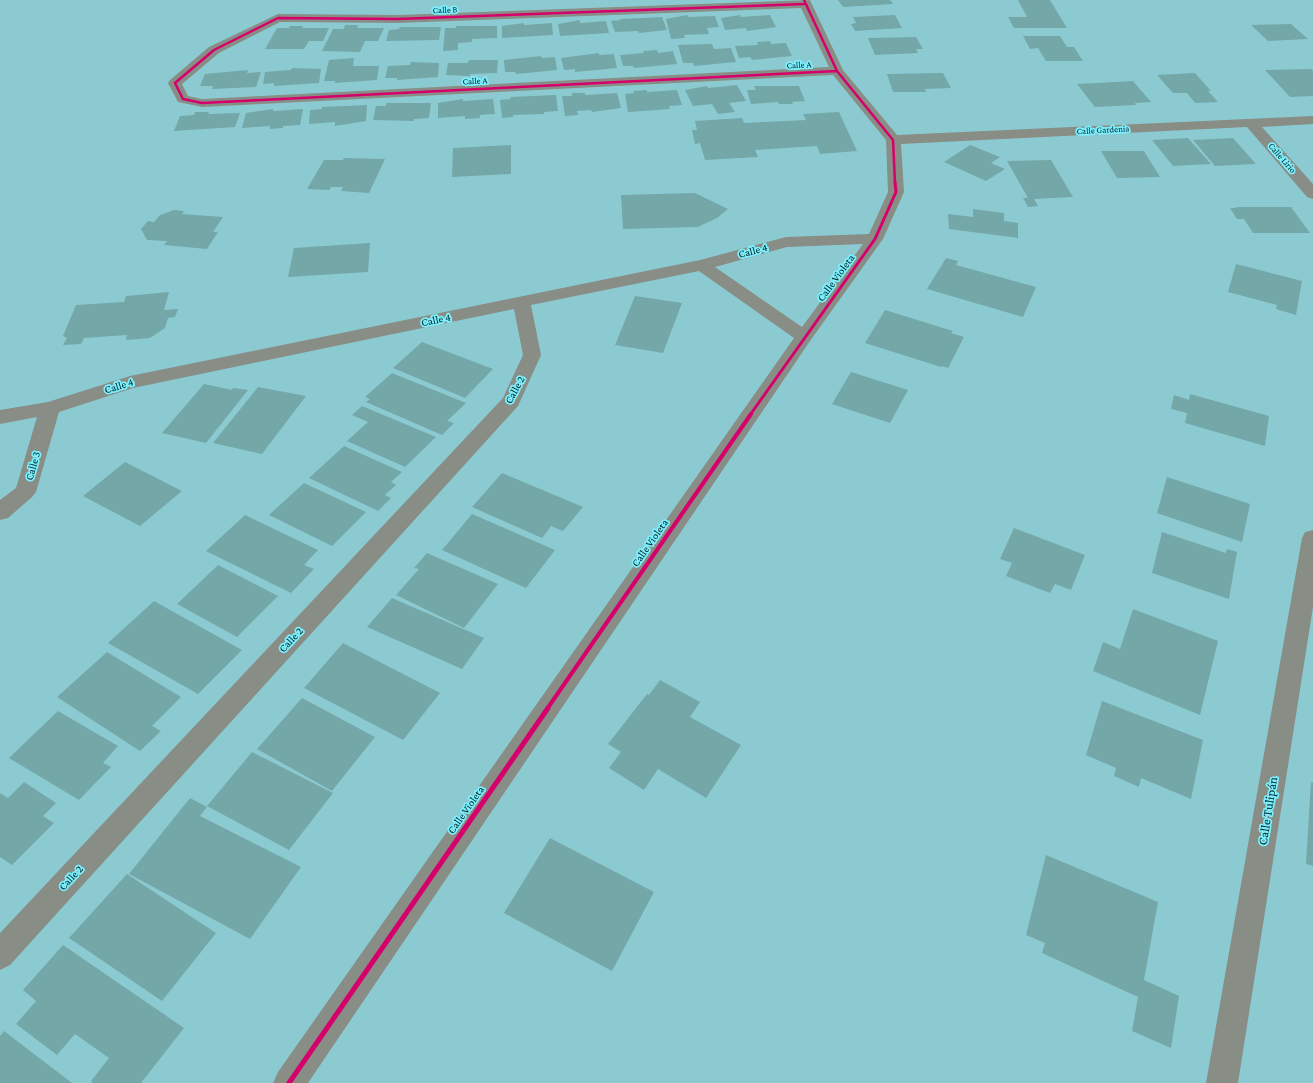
<!DOCTYPE html>
<meta charset="utf-8">
<style>
body{margin:0}
canvas{display:block;background:#8ccad2}
</style>
<canvas width="1313" height="1083"></canvas>
<script>
const g = document.querySelector('canvas').getContext('2d');
g.lineJoin = 'round';
function paint(path, color) {
  g.fillStyle = color;
  g.fill(path, 'evenodd');
}
function poly(rows) {
  const path = new Path2D();
  for (const r of rows) {
    path.moveTo(r[0], r[1]);
    for (let i = 2; i < r.length; i += 2) path.lineTo(r[i], r[i + 1]);
  }
  return path;
}
function trace(path, color, width, dash) {
  g.strokeStyle = color;
  g.lineWidth = width;
  g.lineCap = dash ? 'butt' : 'round';
  g.setLineDash(dash || []);
  g.stroke(path);
}
function label(font, color, halo, rows, align = 'center') {
  g.font = font + ' "Crimson Pro",serif';
  g.lineWidth = 3.5;
  g.setLineDash([]);
  g.textBaseline = 'middle';
  g.strokeStyle = halo;
  g.fillStyle = color;
  for (const [text, x, y, turn = 0] of rows) {
    g.save();
    g.translate(x, y);
    g.rotate((+turn || 0) * Math.PI / 180);
    g.textAlign = isNaN(turn) ? turn : align;
    if (halo) g.strokeText(text, 0, 0);
    g.fillText(text, 0, 0);
    g.restore();
  }
}
const building = poly([
 [838,0,890,0,893,4,843,7],
 [1018,0,1050,0,1067,28,1014,28,1008,17,1027,17],
 [687,15,688,17,715,16,719,27,707,28,709,34,684,35,685,38,671,39,666,19],
 [740,15,741,17,770,15,776,27,747,31,746,28,725,30,721,18],
 [895,15,902,28,855,31,851,24,856,23,853,17],
 [662,17,667,30,639,33,638,31,615,32,611,21,621,20,620,19],
 [580,20,580,23,606,21,609,33,560,36,558,24],
 [524,23,524,25,552,23,553,35,502,38,502,26],
 [1291,24,1308,39,1268,41,1251,25],
 [345,25,358,25,357,28,384,28,378,41,365,41,360,52,322,51,333,29,344,29],
 [290,26,303,26,302,28,329,28,323,41,309,41,304,49,265,49,277,28,289,28],
 [456,26,497,26,497,38,472,39,472,42,458,43,458,50,443,51,445,28,456,28],
 [400,27,441,27,439,40,386,41,389,30,399,29],
 [1023,36,1060,36,1067,47,1074,47,1083,61,1046,61,1038,48,1030,49],
 [916,37,923,49,916,49,918,53,875,55,868,38],
 [770,41,771,44,786,43,792,56,752,60,750,57,739,58,735,46,758,45,757,42],
 [712,44,714,49,731,48,736,62,694,66,693,63,683,63,678,45],
 [657,50,658,53,673,51,677,64,634,68,633,66,623,66,620,55,644,53,643,51],
 [599,53,599,55,614,54,617,68,575,72,575,69,564,70,561,58],
 [541,56,542,58,555,57,557,70,516,74,515,72,505,72,504,60],
 [354,58,353,66,379,66,377,80,335,83,335,81,324,81,329,60],
 [469,60,498,60,497,73,470,74,470,76,446,75,448,63,468,63],
 [411,62,439,63,438,77,397,80,397,78,385,78,388,66,410,65],
 [292,68,321,69,319,83,274,86,274,83,263,84,265,72,291,70],
 [1311,69,1313,71,1313,96,1290,97,1265,70],
 [248,70,247,73,261,72,256,87,212,89,213,86,200,86,205,74],
 [943,73,951,88,925,89,926,92,893,92,887,74],
 [1195,73,1211,91,1208,91,1218,102,1195,103,1187,93,1173,93,1157,75],
 [1133,81,1151,102,1135,103,1136,105,1095,107,1077,84],
 [737,85,746,101,729,103,735,112,718,114,712,104,693,106,685,90,707,86,708,88],
 [754,86,799,86,805,101,792,102,793,104,779,104,778,102,751,104,747,90,756,90],
 [647,90,647,92,677,90,682,105,669,106,670,109,628,112,625,94,634,93,633,91],
 [572,93,585,93,585,95,617,93,621,108,592,112,591,110,577,111,578,115,565,116,562,96,572,96],
 [556,95,558,111,544,112,544,114,513,115,513,117,502,118,500,100,511,99,510,97],
 [463,99,463,101,493,99,495,114,480,115,480,118,465,119,465,116,438,118,438,103],
 [386,103,431,103,429,118,414,119,414,121,373,120,376,106,386,106],
 [367,105,366,121,335,126,335,122,309,124,310,110,322,109,322,107],
 [273,109,273,111,303,109,300,125,283,126,283,128,270,129,270,126,242,128,246,113],
 [195,112,209,112,208,114,240,113,235,127,174,131,180,116,194,115],
 [839,112,857,151,820,154,817,146,755,150,758,157,705,160,700,143,695,144,692,130,697,130,695,121,742,118,744,123,806,120,803,114],
 [1188,138,1211,164,1173,166,1152,140],
 [1233,138,1256,164,1215,166,1193,140],
 [511,145,511,174,452,177,453,148],
 [970,145,1000,157,991,163,1005,169,986,181,944,162],
 [1101,151,1144,151,1160,177,1117,178],
 [344,158,385,159,369,193,341,191,343,187,331,187,329,190,307,189,324,160,343,160],
 [1051,160,1073,197,1034,199,1038,206,1028,207,1023,198,1028,198,1007,161],
 [695,193,728,209,717,218,698,227,623,229,621,195],
 [1236,207,1291,207,1310,233,1253,233,1244,219,1237,219,1230,208,1237,208],
 [973,209,1004,213,1004,221,1018,223,1018,238,949,229,948,214,973,217],
 [174,210,184,211,182,214,223,217,213,232,218,232,207,249,164,245,167,241,147,240,141,229,148,221,154,222,160,215],
 [370,243,368,272,288,277,294,248],
 [946,258,958,261,956,265,1036,287,1023,317,927,289],
 [1236,264,1302,281,1296,315,1276,309,1277,305,1228,292],
 [169,292,164,310,178,309,175,317,168,318,165,328,150,338,126,340,127,335,84,338,81,344,63,345,67,338,63,336,76,305,124,302,126,296],
 [635,296,682,303,663,353,615,345],
 [885,310,953,331,951,333,964,337,948,368,942,366,941,367,865,343],
 [422,342,493,369,465,398,393,368],
 [851,372,908,390,890,423,832,404],
 [392,373,466,403,447,421,454,423,442,435,366,402,370,399,365,397],
 [204,384,232,390,233,388,248,390,206,443,162,433],
 [258,387,306,396,262,454,213,443],
 [1190,394,1269,416,1265,446,1185,423,1187,413,1171,409,1174,395,1189,400],
 [362,406,436,437,405,467,347,441,368,422,352,415],
 [344,446,402,472,391,482,396,485,385,495,391,498,378,511,309,478],
 [125,462,182,491,140,526,83,496],
 [502,473,583,507,563,531,551,526,542,538,472,507],
 [1167,477,1250,504,1242,542,1157,513],
 [304,483,366,512,332,546,269,515],
 [472,514,555,550,526,588,442,550],
 [245,515,318,550,304,565,314,569,291,593,206,551],
 [1014,528,1085,555,1071,590,1055,584,1050,593,1006,576,1012,563,1000,559],
 [1162,532,1226,553,1227,549,1237,552,1229,599,1152,573],
 [427,553,498,584,464,628,396,595,419,569,414,568],
 [218,565,278,596,237,637,177,604],
 [392,598,484,638,462,669,367,627],
 [154,601,242,650,198,694,108,643],
 [1133,609,1218,641,1200,715,1093,671,1103,642,1120,649],
 [343,643,440,693,403,740,304,688],
 [107,652,181,697,152,726,161,731,140,751,57,697],
 [660,680,700,702,690,717,741,745,706,798,658,769,644,790,609,768,621,752,608,744,647,694,649,695],
 [302,698,375,737,332,791,257,749],
 [1102,701,1203,740,1191,799,1141,778,1139,787,1114,776,1116,768,1086,755],
 [58,711,118,746,103,763,111,767,79,800,9,758],
 [252,752,333,793,289,850,207,806],
 [24,782,56,803,43,816,54,823,12,865,0,857,0,793,8,798],
 [1311,782,1313,783,1313,866,1306,864],
 [190,798,207,807,200,816,301,867,250,939,129,874],
 [550,838,654,892,612,971,504,913],
 [1046,855,1158,902,1144,980,1179,996,1171,1048,1132,1031,1138,997,1042,953,1045,943,1026,935],
 [127,874,216,933,162,1001,69,938],
 [63,945,184,1028,141,1083,93,1083,91,1081,109,1058,75,1034,57,1055,16,1024,36,1001,23,990],
 [4,1031,72,1083,0,1083,0,1036]
]);
const minor = poly([
 [810,0,843,70,897,135,1313,116,1313,124,1262,127,1313,184,1313,199,1307,197,1247,127,901,144,904,192,883,239,810,341,308,1083,273,1083,278,1072,794,338,699,271,531,305,541,355,518,406,10,965,0,970,0,933,503,398,523,355,514,309,133,388,59,412,36,492,32,497,8,518,0,520,0,500,16,488,37,417,0,424,0,410,48,402,130,376,700,260,786,237,869,234,888,192,886,140,833,75,202,107,178,102,168,83,170,80,209,47,278,14,398,15,810,0],
 [801,8,829,67,202,99,188,96,182,84,219,53,280,22,398,23,801,8],
 [863,244,802,327,715,267,787,247,863,244],
 [1313,530,1313,607,1238,1083,1206,1083,1302,538,1305,532,1313,530]
]);
const cyclewayFar3 = poly([
 [804,0,837,71,893,140,895,183],
 [804,4,398,19,278,18,214,50,175,83,183,99,202,103,837,71]
]);
const cyclewayFar2 = poly([
 [750,415,875,239,896,192,895,182]
]);
const cyclewayFar1 = poly([
 [547,709,751,414]
]);
const cycleway = poly([
 [289,1083,548,708]
]);
const farStreetnames = [
 ["Calle B",445,10,-2],
 ["Calle A",799,65,-3],
 ["Calle A",475,81,-3],
 ["Calle Gardenia",1103,130,-3],
 ["Calle Lirio",1282,158,49]
];
const streetNames = [
 ["Calle 4",753,251,-15],
 ["Calle Violeta",836,278,-54],
 ["Calle 4",436,320,-11],
 ["Calle 4",119,386,-17],
 ["Calle 2",515,390,-62],
 ["Calle 3",33,466,-74],
 ["Calle Violeta",650,543,-55],
 ["Calle 2",291,640,-47],
 ["Calle Violeta",466,810,-55],
 ["Calle 2",71,878,-47]
];
const nearStreetnames = [
 ["Calle Tulipán",1268,811,-81]
];
paint(building, '#74a7a8');
paint(minor, '#888d86');
trace(cyclewayFar3, '#d6006c', 2.5);
trace(cyclewayFar2, '#d6006c', 3);
trace(cyclewayFar1, '#d6006c', 4);
trace(cycleway, '#d6006c', 5);
label('9px', '#00252a', '#7deffd', farStreetnames);
label('11px', '#00252a', '#7deffd', streetNames);
label('13px', '#00252a', '#7deffd', nearStreetnames);
</script>
